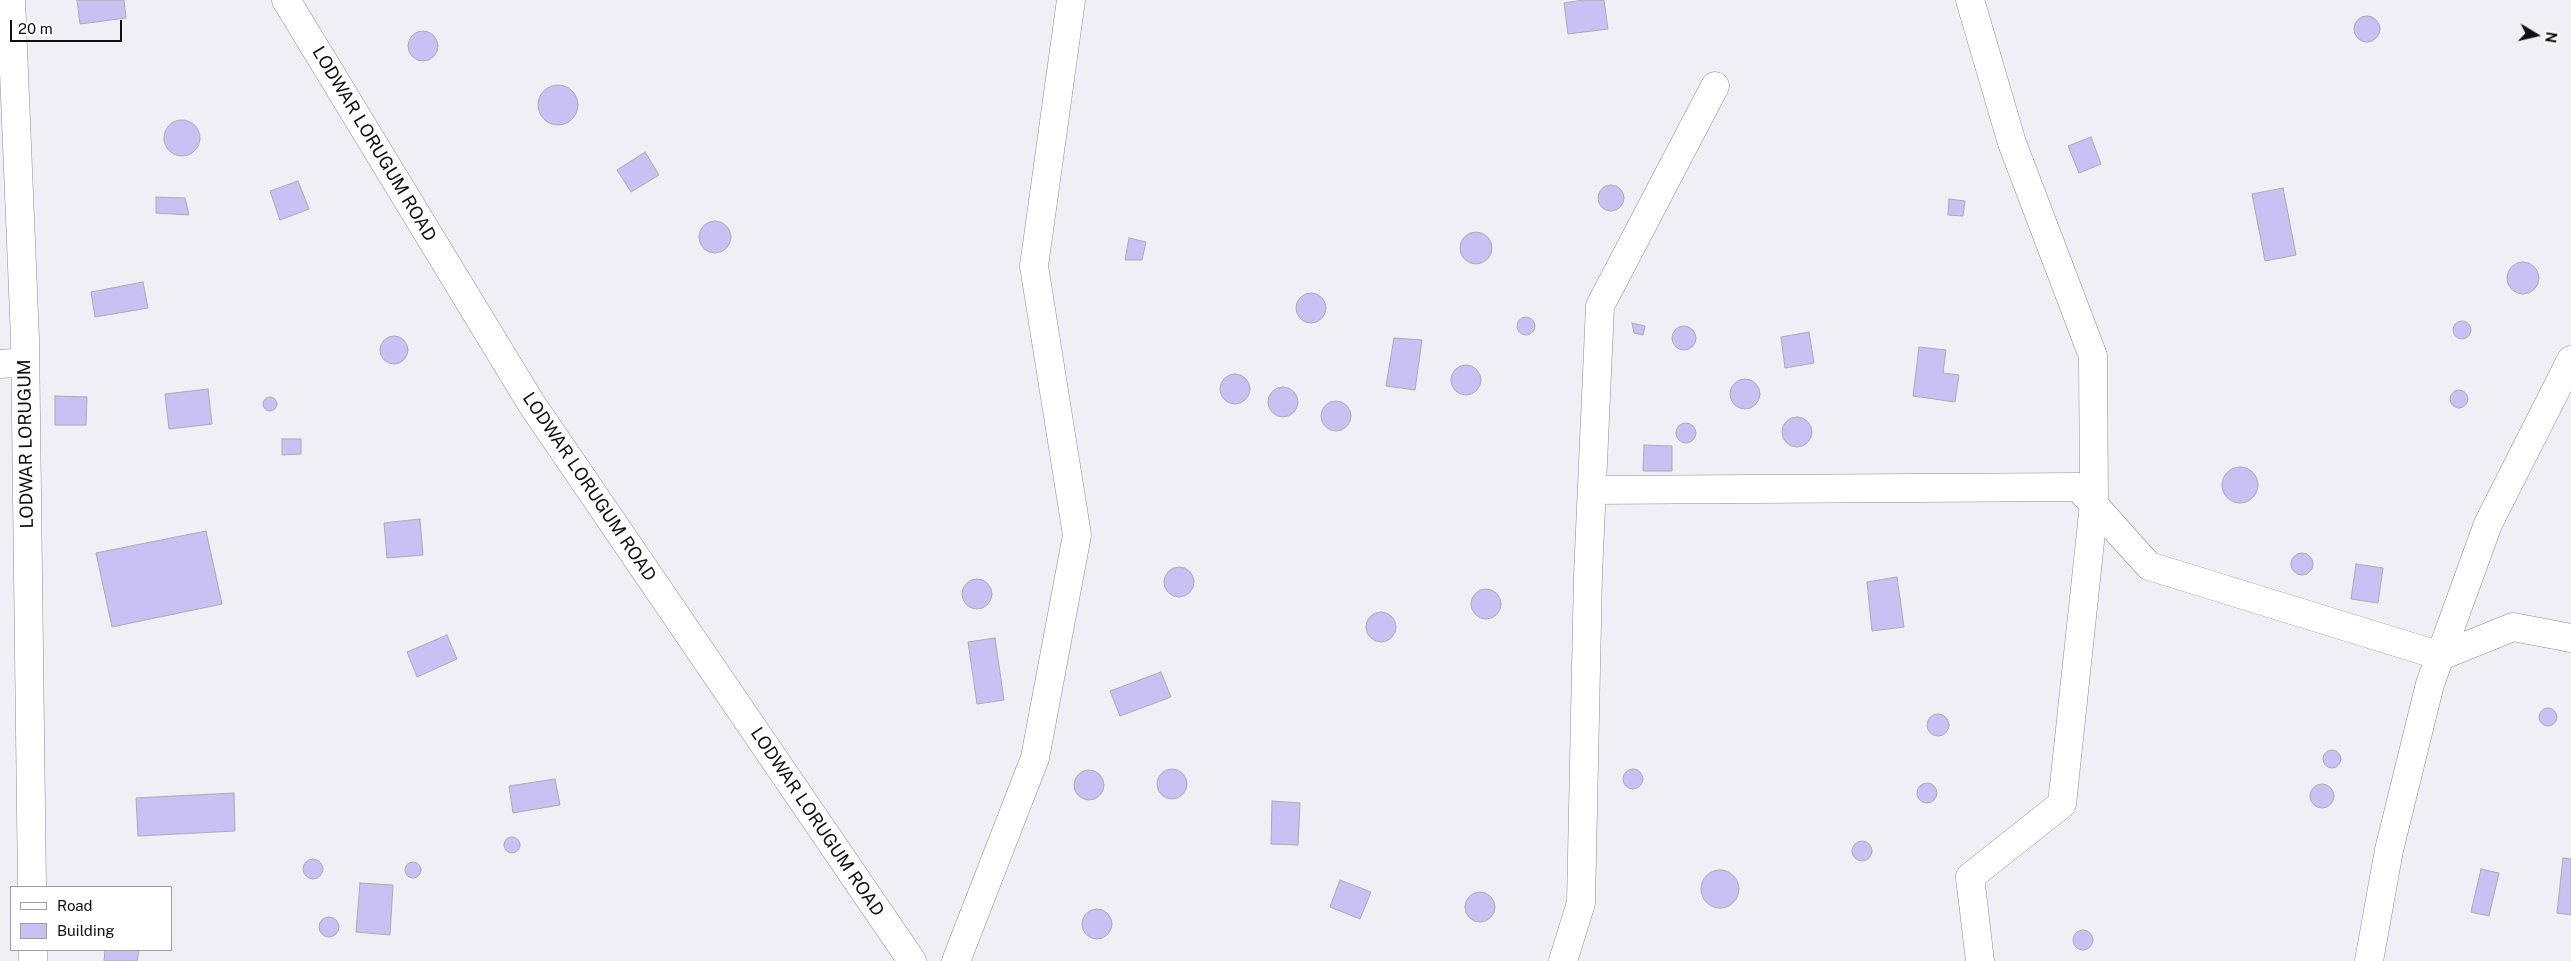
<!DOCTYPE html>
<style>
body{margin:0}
#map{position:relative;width:2571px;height:961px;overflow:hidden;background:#f0eff5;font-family:"Public Sans",sans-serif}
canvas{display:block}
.legend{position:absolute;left:10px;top:886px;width:162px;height:65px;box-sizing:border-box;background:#fff;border:1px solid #9f9fa0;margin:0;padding:6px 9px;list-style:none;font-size:15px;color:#0f0f11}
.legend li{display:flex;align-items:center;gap:10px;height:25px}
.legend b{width:25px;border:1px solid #9f9fa0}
.north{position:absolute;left:2511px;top:10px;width:50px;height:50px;-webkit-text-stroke:4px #fff;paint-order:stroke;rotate:99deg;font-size:14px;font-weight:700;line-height:20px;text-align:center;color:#0f0f11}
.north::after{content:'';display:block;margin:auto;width:18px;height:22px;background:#0f0f11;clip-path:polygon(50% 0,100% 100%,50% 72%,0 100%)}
.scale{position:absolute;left:10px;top:20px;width:112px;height:22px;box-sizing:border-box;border:2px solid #0f0f11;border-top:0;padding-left:6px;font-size:15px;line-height:18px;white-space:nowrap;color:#0f0f11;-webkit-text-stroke:4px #fff;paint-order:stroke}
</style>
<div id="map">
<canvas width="2571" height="961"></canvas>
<ul class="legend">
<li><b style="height:6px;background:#fff"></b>Road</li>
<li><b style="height:14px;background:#c9c0f4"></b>Building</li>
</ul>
<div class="north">N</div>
<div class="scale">20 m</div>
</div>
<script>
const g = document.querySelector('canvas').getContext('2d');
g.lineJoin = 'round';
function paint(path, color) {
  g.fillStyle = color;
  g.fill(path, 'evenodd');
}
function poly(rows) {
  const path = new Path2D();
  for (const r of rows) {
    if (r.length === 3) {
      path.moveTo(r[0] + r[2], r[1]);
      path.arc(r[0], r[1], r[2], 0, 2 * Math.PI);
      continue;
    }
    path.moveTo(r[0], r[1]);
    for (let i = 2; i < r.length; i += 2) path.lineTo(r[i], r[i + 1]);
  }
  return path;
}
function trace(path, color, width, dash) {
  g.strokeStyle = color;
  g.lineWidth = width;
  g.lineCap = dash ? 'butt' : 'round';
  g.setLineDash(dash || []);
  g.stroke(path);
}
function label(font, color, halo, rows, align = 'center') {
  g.font = font + ' "Public Sans",sans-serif';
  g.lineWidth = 4;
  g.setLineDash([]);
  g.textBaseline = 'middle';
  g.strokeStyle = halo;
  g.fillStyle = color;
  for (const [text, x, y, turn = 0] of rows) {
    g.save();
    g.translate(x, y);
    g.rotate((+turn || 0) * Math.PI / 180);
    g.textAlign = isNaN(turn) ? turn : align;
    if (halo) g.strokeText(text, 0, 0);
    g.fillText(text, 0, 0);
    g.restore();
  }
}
const building = poly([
 [77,0,124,0,126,18,80,24,77,0],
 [1584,0,1604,0,1608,29,1568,34,1564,3,1584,0],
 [2367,29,13],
 [423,46,15],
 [558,105,20],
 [182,138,18],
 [2091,137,2101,164,2079,173,2068,146,2091,137],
 [645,152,659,175,631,192,617,170,645,152],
 [298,181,309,209,280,220,270,191,298,181],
 [1611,198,13],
 [2283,188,2296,255,2265,261,2252,194,2283,188],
 [156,197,185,198,189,215,156,213,156,197],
 [1949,199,1965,201,1963,216,1948,215,1949,199],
 [715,237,16],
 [1476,248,16],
 [1129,238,1146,242,1142,260,1125,260,1129,238],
 [2523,278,16],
 [143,282,148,308,95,317,91,292,143,282],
 [1311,308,15],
 [1526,326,9],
 [2462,330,9],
 [1632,323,1645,326,1643,335,1634,333,1632,323],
 [1684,338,12],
 [1809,332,1814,363,1785,368,1781,337,1809,332],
 [394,350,14],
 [1394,338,1422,340,1415,390,1386,386,1394,338],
 [1919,347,1946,350,1943,373,1959,375,1955,402,1913,396,1919,347],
 [1466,380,15],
 [1235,389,15],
 [1745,394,15],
 [1283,402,15],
 [208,389,212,424,169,429,165,394,208,389],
 [2459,399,9],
 [55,396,87,397,86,425,55,425,55,396],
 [270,404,7],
 [1336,416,15],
 [1797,432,15],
 [1686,433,10],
 [282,439,301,439,301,454,282,455,282,439],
 [1644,445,1672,446,1672,471,1643,471,1644,445],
 [2240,485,18],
 [420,519,423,555,387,558,384,523,420,519],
 [206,531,222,604,112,627,96,553,206,531],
 [2302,564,11],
 [2356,564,2383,568,2378,603,2351,599,2356,564],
 [1179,582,15],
 [1897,577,1904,627,1872,631,1867,582,1897,577],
 [977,594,15],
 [1486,604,15],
 [1381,627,15],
 [447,635,457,659,417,677,407,652,447,635],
 [995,638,1004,700,977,704,968,642,995,638],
 [1161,672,1171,697,1120,716,1110,691,1161,672],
 [2548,717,9],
 [1938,725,11],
 [2332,759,9],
 [1633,779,10],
 [1172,784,15],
 [1089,785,15],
 [555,779,560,805,513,813,509,786,555,779],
 [1927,793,10],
 [2322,796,12],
 [234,793,235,831,138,836,136,798,234,793],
 [1272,801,1300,803,1298,845,1271,844,1272,801],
 [512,845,8],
 [1862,851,10],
 [2563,858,2571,859,2571,915,2557,913,2563,858],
 [313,869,10],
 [413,870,8],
 [2481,869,2499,873,2489,916,2471,912,2481,869],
 [1720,889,19],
 [1340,880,1371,892,1360,919,1330,907,1340,880],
 [360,883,393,885,390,935,356,932,360,883],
 [1480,907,15],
 [1097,924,15],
 [329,927,10],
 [2083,940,10],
 [105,950,139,950,137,961,104,961,105,950]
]);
const minor = poly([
 [11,0,25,339,32,887],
 [1970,0,2012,143,2093,356,2094,504,2062,804,1970,877,1980,961],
 [0,364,25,362],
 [1592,490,2078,487,2149,566,2441,656,2513,627,2571,638],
 [33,950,33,961],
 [956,961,1035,758,1077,535,1034,266,1071,0],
 [1563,961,1581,903,1588,575,1600,306,1715,86],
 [2369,961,2389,850,2430,684,2488,524,2571,360]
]);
const major = poly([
 [286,0,531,403,912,961]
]);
const streetNames = [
 ["LODWAR LORUGUM ROAD",374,144,59],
 ["LODWAR LORUGUM",26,444,-91],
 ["LODWAR LORUGUM ROAD",589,487,56],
 ["LODWAR LORUGUM ROAD",817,822,56]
];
paint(building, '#c9c0f4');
trace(building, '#acabb0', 1);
trace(minor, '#8e8d92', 29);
trace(major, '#8e8d92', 29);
trace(minor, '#fff', 28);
trace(major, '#fff', 28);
label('18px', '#0f0f11', '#fff', streetNames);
</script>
